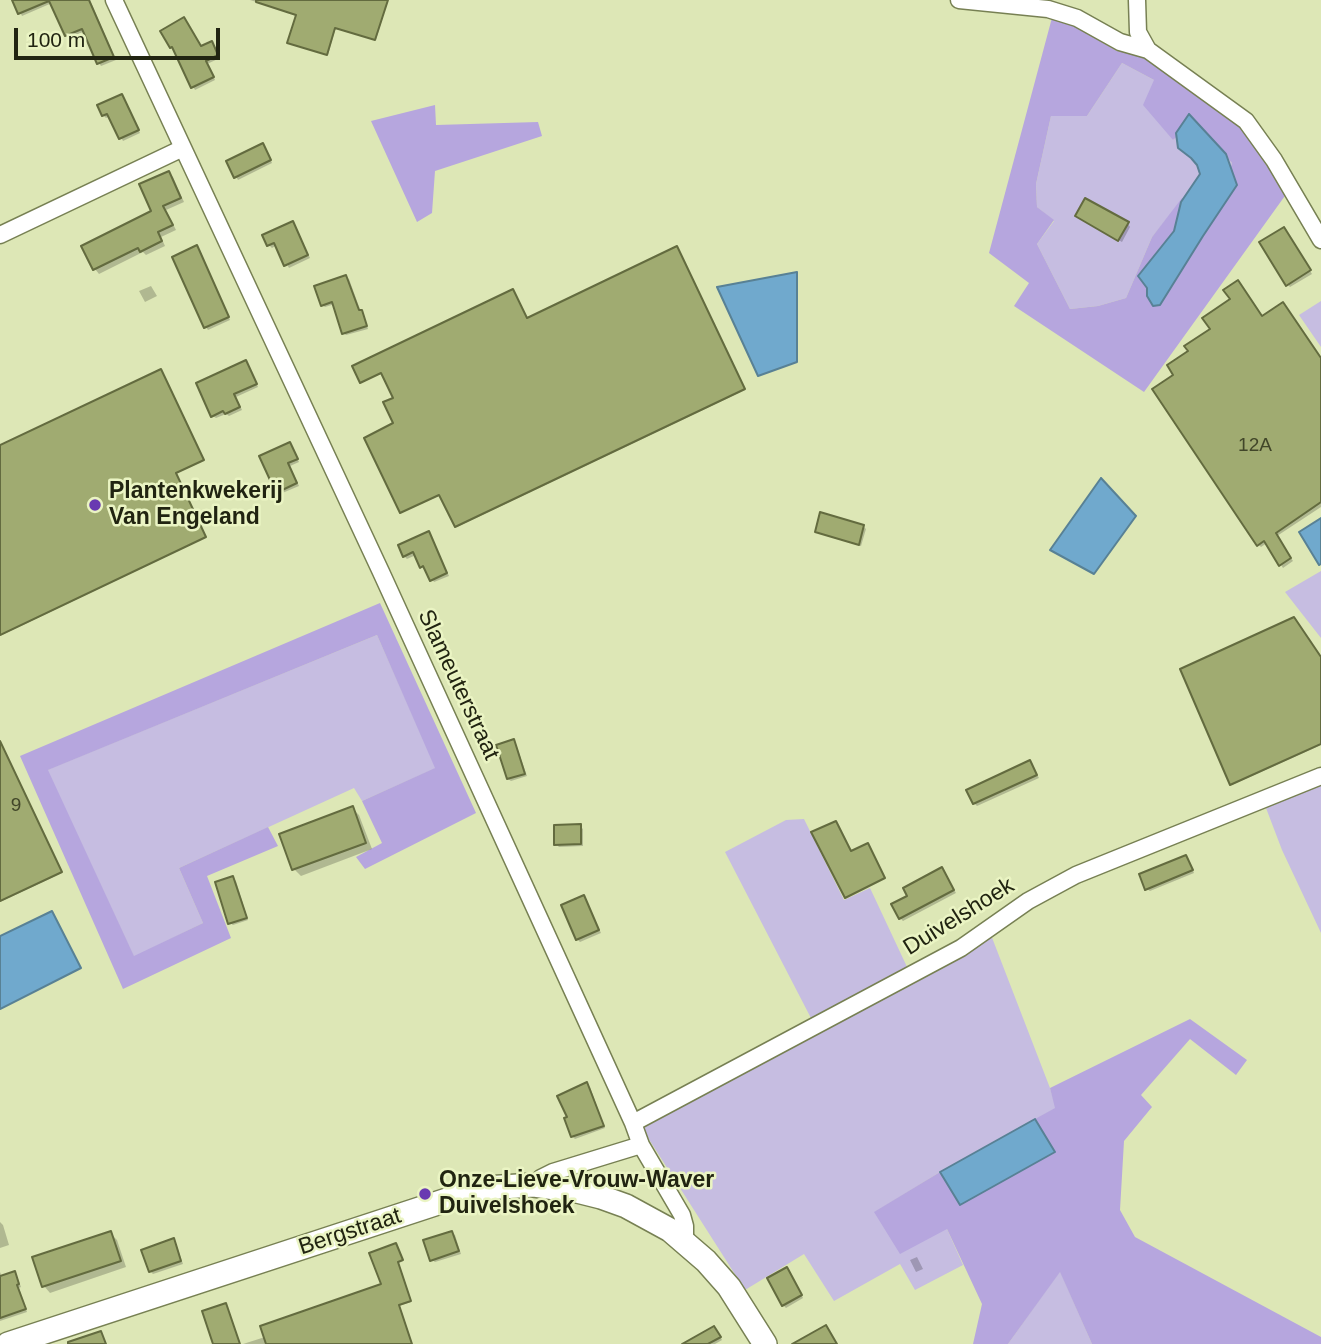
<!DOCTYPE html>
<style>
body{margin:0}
#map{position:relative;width:1321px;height:1344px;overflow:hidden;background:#dde7b6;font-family:Arial,sans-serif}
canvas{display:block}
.scale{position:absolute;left:14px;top:28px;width:206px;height:32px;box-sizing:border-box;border:4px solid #212411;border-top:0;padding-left:9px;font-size:21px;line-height:24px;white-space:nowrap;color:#212411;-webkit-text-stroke:5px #eaf4c3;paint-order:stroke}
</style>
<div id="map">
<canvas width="1321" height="1344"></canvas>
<div class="scale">100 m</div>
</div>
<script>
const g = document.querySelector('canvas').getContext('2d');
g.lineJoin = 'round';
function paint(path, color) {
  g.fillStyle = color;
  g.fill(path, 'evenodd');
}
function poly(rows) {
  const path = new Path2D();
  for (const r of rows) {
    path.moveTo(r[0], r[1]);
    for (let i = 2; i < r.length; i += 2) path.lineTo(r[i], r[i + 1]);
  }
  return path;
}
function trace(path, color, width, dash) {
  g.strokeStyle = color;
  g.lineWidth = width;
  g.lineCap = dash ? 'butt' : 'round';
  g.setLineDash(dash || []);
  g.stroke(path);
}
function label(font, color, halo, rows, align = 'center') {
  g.font = font + ' Arial,sans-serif';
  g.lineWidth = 5;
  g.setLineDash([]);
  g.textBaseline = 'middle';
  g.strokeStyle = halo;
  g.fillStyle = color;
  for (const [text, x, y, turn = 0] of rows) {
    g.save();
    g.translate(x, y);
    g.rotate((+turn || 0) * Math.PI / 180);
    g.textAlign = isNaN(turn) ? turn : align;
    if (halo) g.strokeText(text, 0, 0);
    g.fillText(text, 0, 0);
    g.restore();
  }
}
const green = poly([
 [1122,63,1154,80,1173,140,1195,122,1232,163,1224,187,1202,213,1183,199,1152,237,1126,298,1098,306,1070,309,1037,244,1054,221,1037,207,1036,184,1051,116,1087,116],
 [1321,301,1321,347,1299,315],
 [1321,571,1321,638,1285,592],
 [377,635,436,768,362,801,354,788,179,868,203,923,134,957,47,770],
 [1321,783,1321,933,1282,850,1266,808],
 [804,819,844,900,870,888,908,969,813,1022,725,852,786,820],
 [991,935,1050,1088,1056,1108,940,1172,875,1212,947,1229,963,1265,915,1290,900,1264,834,1301,804,1254,745,1290,643,1130,647,1122],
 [1060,1271,1092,1344,1008,1344]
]);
const forest = poly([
 [1053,14,1117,51,1142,54,1245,127,1287,193,1144,392,1014,306,1029,283,989,253],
 [1122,63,1154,80,1143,105,1173,140,1195,122,1232,163,1224,187,1202,213,1182,198,1152,237,1126,298,1098,306,1070,309,1037,244,1054,220,1037,207,1036,184,1051,116,1087,116],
 [435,105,436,125,538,122,542,136,435,171,432,213,417,222,371,121],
 [380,603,476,813,365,869,356,857,382,843,362,801,435,768,377,635,48,770,134,956,203,923,179,868,268,827,278,846,207,876,231,938,123,989,20,756],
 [1190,1019,1247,1060,1236,1075,1190,1039,1141,1095,1152,1107,1124,1141,1120,1210,1135,1237,1321,1337,1321,1344,1092,1344,1060,1272,1008,1344,973,1344,982,1304,947,1229,900,1254,874,1212,940,1172,960,1205,1054,1152,1035,1119,1055,1108,1050,1088]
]);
const water = poly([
 [1189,114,1226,154,1237,185,1203,236,1160,305,1153,306,1147,296,1147,288,1138,276,1174,231,1181,202,1200,174,1197,165,1191,158,1178,148,1176,133,1189,114],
 [797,272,797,362,758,376,717,287,797,272],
 [1101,478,1136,516,1094,574,1050,550,1101,478],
 [1321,518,1321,564,1319,565,1299,532,1321,518],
 [52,911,81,968,0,1009,0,936,52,911],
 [1035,1119,1055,1152,960,1205,940,1172,1035,1119]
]);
const shadow = poly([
 [14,0,90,0,116,60,101,66,99,63,85,31,69,38,66,35,52,3,22,16],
 [250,0,388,0,376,40,336,27,328,55,290,43,297,15],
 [183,19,202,47,211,43,220,58,207,64,215,80,195,90,175,51,171,47],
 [124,99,140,133,123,141,110,116,106,118,103,115],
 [265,148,272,163,238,180,228,162],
 [169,173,173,177,184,202,166,210,176,230,161,237,165,246,146,255,143,252,99,274,95,269,84,247,154,212],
 [1079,218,1128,224,1130,227,1122,242],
 [295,226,310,258,289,268,277,245,272,248,269,245],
 [1287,232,1312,274,1290,287,1288,285],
 [197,247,200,250,230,320,208,330,206,327,174,258],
 [677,249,745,390,457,527,441,495,402,512,366,438,396,424,395,398,383,373,362,382,513,292,527,319],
 [346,277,349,279,361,312,364,315,368,329,346,335,343,333,335,304,325,307,322,305],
 [151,286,157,296,145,302,139,291],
 [1232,300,1262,318,1321,359,1321,507,1277,536,1293,561,1283,568,1267,543,1261,547,1258,544,1176,375,1190,352,1212,329],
 [248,365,258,387,236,397,242,410,229,416,226,414,216,418,213,416],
 [161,372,203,461,175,474,205,538,0,636,0,447],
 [290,444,299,462,290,466,299,486,280,494,278,492],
 [863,526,866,529,861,546,820,534,817,532],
 [431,536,449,576,434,582,426,568,424,569,421,567,416,555,407,559,404,556],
 [1321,659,1321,745,1232,785,1231,784],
 [513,741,516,744,527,776,511,781,508,779],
 [0,743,62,873,0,902],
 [1030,762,1039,778,977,806,974,803],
 [352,808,359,815,372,849,301,876,294,869],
 [580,826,583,829,583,846,559,847,556,844],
 [1186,857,1188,859,1194,873,1150,891,1147,889],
 [944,872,956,893,903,921,900,918,909,896],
 [233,878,236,881,248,920,233,925,230,923],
 [584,897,586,900,601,933,580,942,577,939],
 [587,1084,590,1087,605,1128,575,1139,572,1136,570,1118],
 [0,1222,3,1225,9,1245,0,1248],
 [110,1233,117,1240,126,1267,50,1293,44,1286],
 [452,1233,455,1235,461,1254,435,1262,432,1260],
 [173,1240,176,1243,183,1264,153,1274,150,1271],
 [397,1246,403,1261,398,1263,411,1302,399,1306,412,1344,243,1344,265,1337,384,1285],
 [917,1257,923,1269,916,1272,910,1260],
 [0,1272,2,1277,15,1273,17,1276,21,1287,19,1288,27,1312,0,1321],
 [789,1272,803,1298,786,1308,783,1305],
 [717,1331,722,1340,715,1344,685,1344]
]);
const building = poly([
 [12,0,89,0,114,57,97,64,82,29,65,36,49,1,18,14,12,0],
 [256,0,388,0,375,40,335,28,327,55,287,43,296,15,256,2,256,0],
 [184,17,201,46,212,41,218,55,206,61,214,77,191,88,172,47,170,48,160,31,184,17],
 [122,94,139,130,119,139,107,114,102,116,97,105,122,94],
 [263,143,271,160,234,178,226,161,263,143],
 [169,171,181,198,163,206,173,225,158,232,162,241,140,252,138,248,93,270,81,246,151,211,139,184,169,171],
 [1085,198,1129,222,1118,241,1075,216,1085,198],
 [293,221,308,255,284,266,274,243,267,246,262,235,293,221],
 [1284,227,1311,270,1286,286,1259,242,1284,227],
 [197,245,229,317,204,328,172,257,197,245],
 [677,246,745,389,455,527,439,495,400,513,364,438,393,423,383,402,393,398,381,373,360,383,352,366,513,289,527,318,677,246],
 [346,275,359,310,362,310,367,326,342,334,332,302,321,306,314,286,346,275],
 [1238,280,1262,316,1283,302,1321,358,1321,502,1276,533,1291,558,1279,566,1264,541,1257,546,1152,389,1173,375,1167,365,1188,351,1184,346,1210,329,1202,318,1230,299,1223,290,1238,280],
 [246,360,257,384,234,394,240,407,225,414,223,411,211,417,196,383,246,360],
 [161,369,204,460,176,473,206,537,0,635,0,445,161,369],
 [290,442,298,459,288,463,297,483,276,493,259,456,290,442],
 [820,512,864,525,859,545,815,532,820,512],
 [429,531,447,573,430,581,423,566,420,568,413,552,403,557,398,545,429,531],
 [1294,617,1321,657,1321,744,1230,785,1180,669,1294,617],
 [514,739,525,774,507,779,496,745,514,739],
 [0,741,62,872,0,901,0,741],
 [1030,760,1037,775,973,804,966,790,1030,760],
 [353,806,366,843,292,870,279,834,353,806],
 [836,821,851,851,868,843,885,878,845,898,811,832,836,821],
 [581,824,581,844,554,845,554,825,581,824],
 [1186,855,1193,870,1145,890,1139,874,1186,855],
 [942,867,954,890,899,919,891,904,907,896,903,888,942,867],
 [233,876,247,918,228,924,215,882,233,876],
 [584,895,599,930,576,940,561,905,584,895],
 [587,1082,604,1126,571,1137,564,1118,567,1117,557,1096,587,1082],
 [111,1231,121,1261,42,1287,32,1257,111,1231],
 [452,1231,459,1251,430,1261,423,1240,452,1231],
 [174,1238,181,1261,149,1272,141,1250,174,1238],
 [396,1243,403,1260,398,1262,411,1301,399,1305,412,1344,266,1344,260,1326,381,1284,369,1253,396,1243],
 [787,1267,802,1295,782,1306,767,1278,787,1267],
 [15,1271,19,1284,17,1285,26,1309,0,1318,0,1276,15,1271],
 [226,1303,240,1344,213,1344,202,1311,226,1303],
 [826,1325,837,1344,792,1344,826,1325],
 [714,1326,721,1337,708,1344,682,1344,714,1326],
 [101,1331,106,1344,68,1344,68,1342,101,1331]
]);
const street = poly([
 [114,0,381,572,633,1123,641,1145,682,1215,685,1226,685,1241],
 [959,0,1048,9,1077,18,1120,42,1148,50],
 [1137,0,1138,32,1148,50,1246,121,1274,160,1321,240],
 [0,235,183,148],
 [633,1123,961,948,1028,901,1076,875,1321,776],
 [534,1185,541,1178,553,1172,641,1145]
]);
const secondary = poly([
 [8,1344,453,1198,485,1188,534,1185,577,1191,601,1197,626,1206,670,1230,706,1261,729,1287,765,1344]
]);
const markers = [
 [95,505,7,"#693ab1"],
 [425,1194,7,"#693ab1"]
];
const numberNames = [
 ["12A",1255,446],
 ["9",16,806]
];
const poiNames = [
 ["Plantenkwekerij",109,492],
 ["Van Engeland",109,518],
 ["Onze-Lieve-Vrouw-Waver",439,1181],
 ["Duivelshoek",439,1207]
];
const streetNames = [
 ["Slameuterstraat",458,685,65],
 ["Duivelshoek",959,917,-32],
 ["Bergstraat",350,1232,-18]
];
paint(green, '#c6bde1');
paint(forest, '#b6a6de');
paint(water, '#70a9cd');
trace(water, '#588195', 2);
paint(shadow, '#0003');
paint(building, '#a0ab71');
trace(building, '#636b3f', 2);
trace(street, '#778053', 19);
trace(secondary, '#778053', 26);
trace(street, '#fff', 16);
trace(secondary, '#fff', 23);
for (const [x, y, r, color] of markers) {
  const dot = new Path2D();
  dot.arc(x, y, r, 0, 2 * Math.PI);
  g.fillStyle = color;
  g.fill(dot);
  trace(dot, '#eaf4c3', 2.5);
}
label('19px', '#414629', null, numberNames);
label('bold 23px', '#212411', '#eaf4c3', poiNames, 'left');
label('23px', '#212411', '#eaf4c3', streetNames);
</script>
